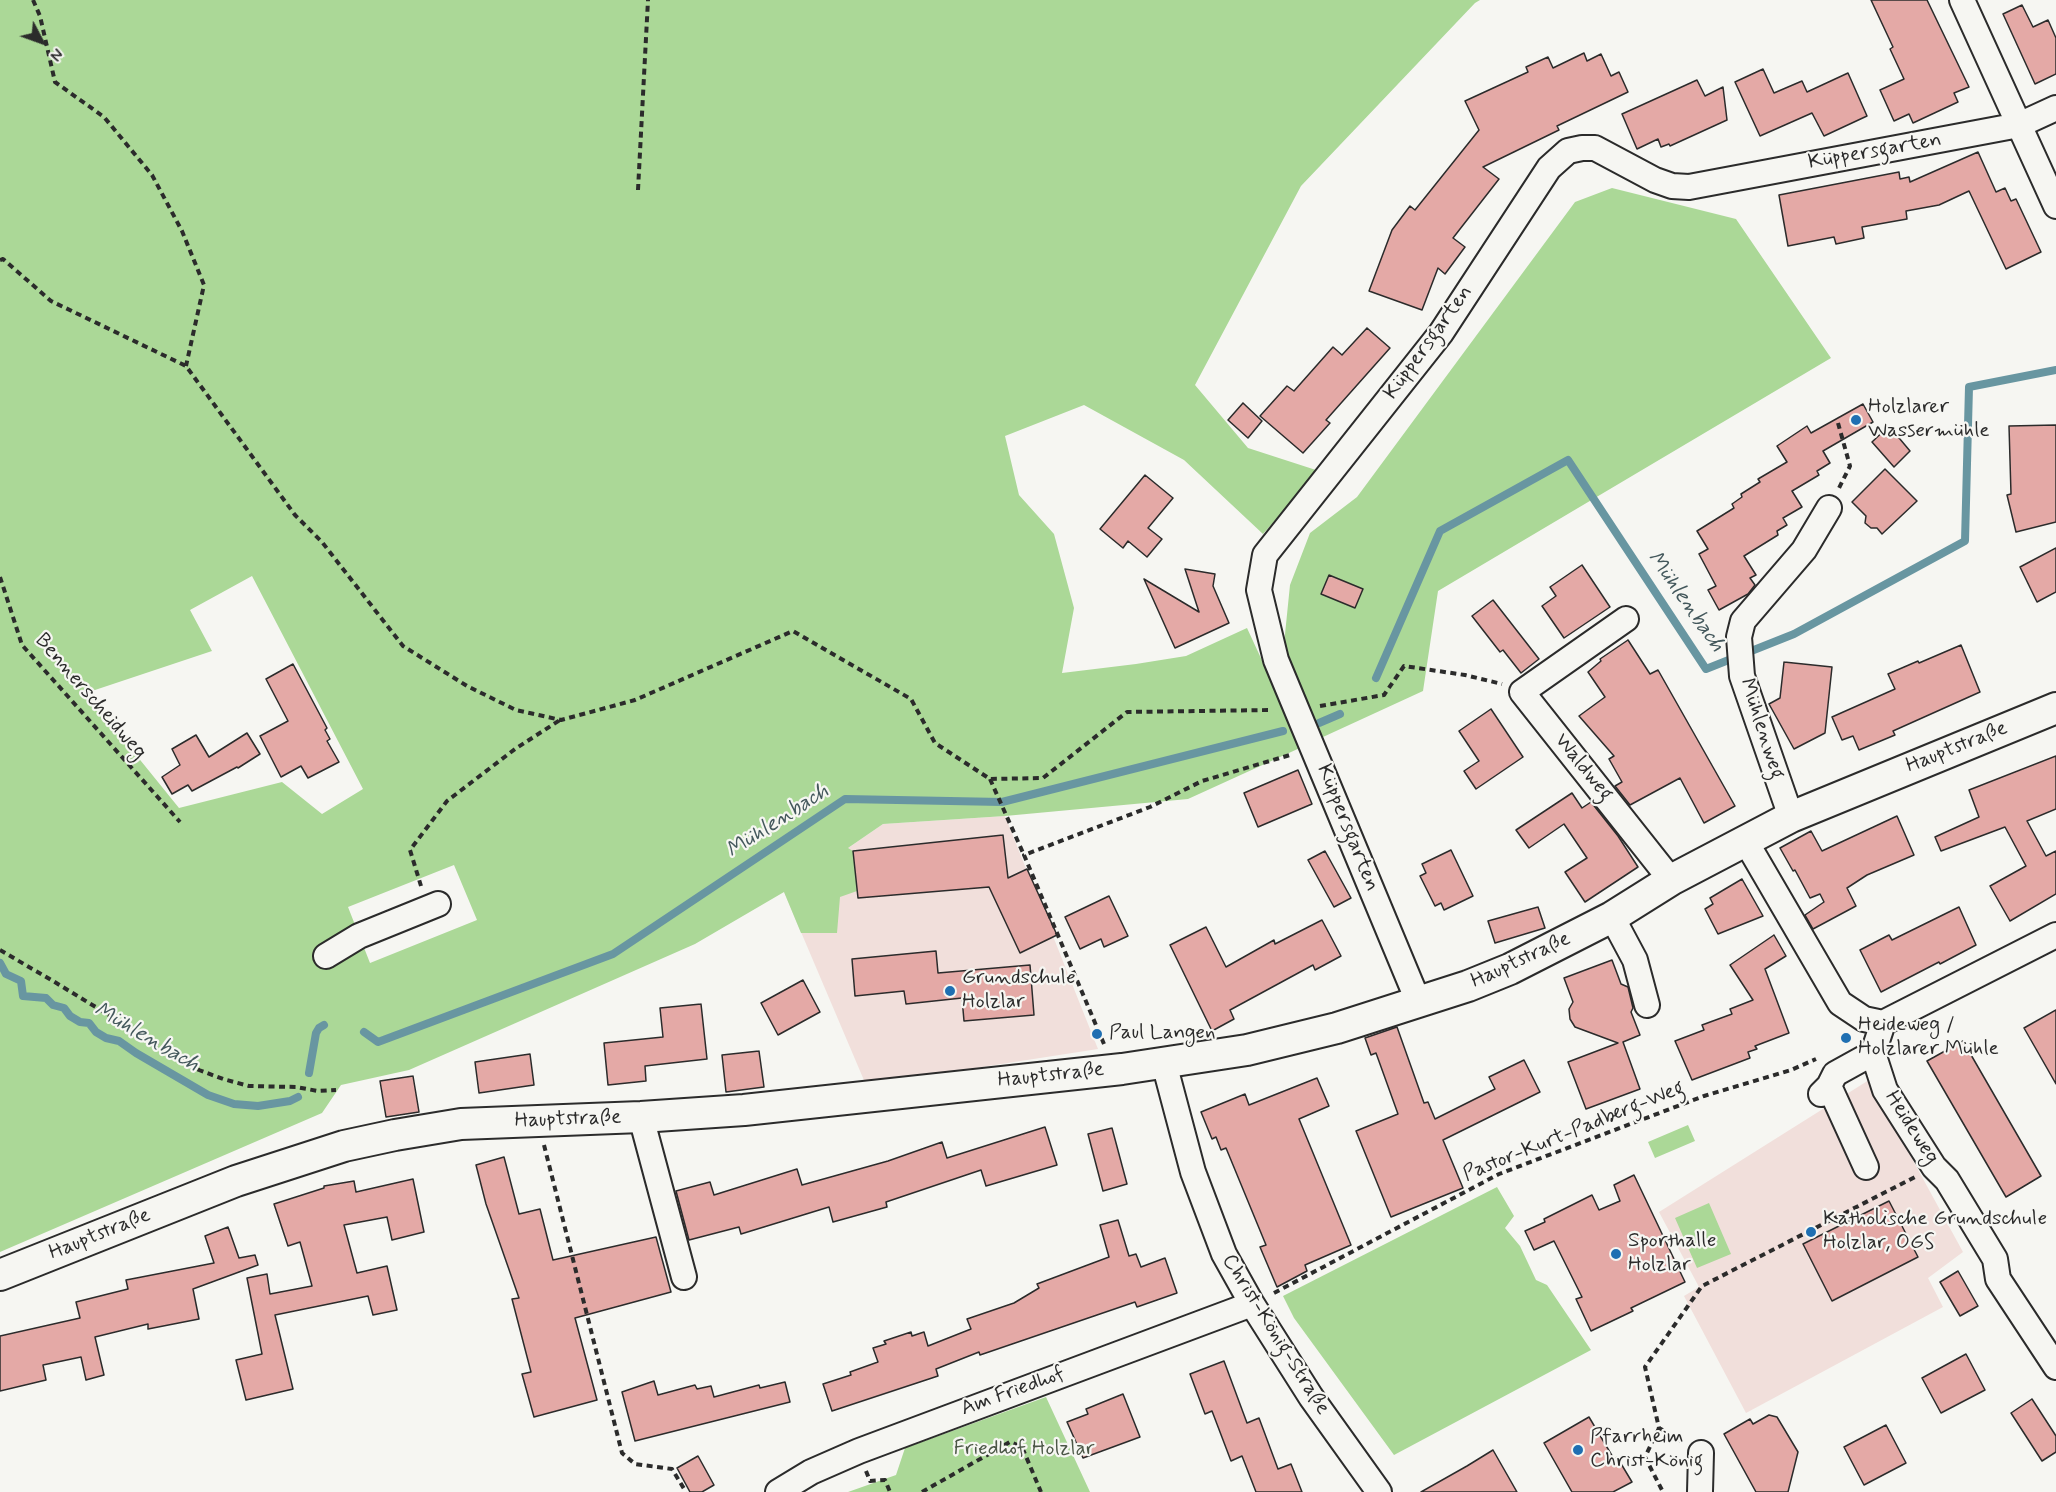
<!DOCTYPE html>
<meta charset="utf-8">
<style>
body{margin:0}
#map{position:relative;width:2056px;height:1492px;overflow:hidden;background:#f6f6f2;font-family:Mynerve,sans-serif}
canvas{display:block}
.north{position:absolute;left:12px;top:12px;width:60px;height:60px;-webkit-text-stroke:4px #f6f6f2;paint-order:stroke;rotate:131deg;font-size:16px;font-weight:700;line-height:24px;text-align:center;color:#2b2b2b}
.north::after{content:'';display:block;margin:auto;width:21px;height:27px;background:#2b2b2b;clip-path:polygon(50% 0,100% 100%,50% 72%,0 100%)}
</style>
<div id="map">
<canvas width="2056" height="1492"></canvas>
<div class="north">N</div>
</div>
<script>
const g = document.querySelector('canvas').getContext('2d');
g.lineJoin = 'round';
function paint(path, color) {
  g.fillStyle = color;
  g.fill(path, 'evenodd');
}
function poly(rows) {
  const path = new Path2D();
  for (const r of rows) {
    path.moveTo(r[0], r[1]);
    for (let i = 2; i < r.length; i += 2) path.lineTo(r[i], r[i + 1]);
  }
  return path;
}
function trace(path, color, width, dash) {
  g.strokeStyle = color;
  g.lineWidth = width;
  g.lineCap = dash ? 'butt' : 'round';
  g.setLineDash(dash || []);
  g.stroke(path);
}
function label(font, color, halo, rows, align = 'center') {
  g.font = font + ' Mynerve,sans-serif';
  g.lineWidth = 4.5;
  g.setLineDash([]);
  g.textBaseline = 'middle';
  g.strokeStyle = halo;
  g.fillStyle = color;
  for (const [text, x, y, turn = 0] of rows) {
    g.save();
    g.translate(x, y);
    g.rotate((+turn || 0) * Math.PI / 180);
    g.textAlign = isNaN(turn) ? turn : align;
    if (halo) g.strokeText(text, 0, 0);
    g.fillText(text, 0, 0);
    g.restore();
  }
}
const built = poly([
 [1005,816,1098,1049,866,1085,784,892,883,824],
 [1869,1080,1963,1252,1928,1278,1943,1307,1746,1413,1684,1296,1699,1287,1659,1212]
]);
const green = poly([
 [0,0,1480,0,1475,3,1301,186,1195,385,1248,448,1319,471,1263,534,1184,460,1084,405,1005,436,1019,495,1054,534,1074,608,1062,673,1136,664,1186,656,1247,628,1302,747,1188,799,1005,816,883,824,848,848,853,851,857,891,840,897,837,933,801,933,784,892,695,944,409,1070,341,1085,322,1113,0,1252],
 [252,576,363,789,322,814,282,782,179,808,86,693,212,651,190,610],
 [454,865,477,920,370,963,348,907],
 [1612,188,1736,219,1831,358,1438,591,1423,691,1323,737,1306,702,1284,644,1290,585,1310,533,1357,497,1575,202],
 [1688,1125,1695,1141,1655,1158,1648,1142],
 [1497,1187,1514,1216,1505,1228,1520,1246,1536,1280,1547,1285,1591,1350,1394,1455,1294,1318,1283,1296],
 [1709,1203,1731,1254,1697,1268,1675,1218],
 [1046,1397,1090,1492,848,1492,896,1475,905,1448]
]);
const stream = poly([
 [1376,678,1440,531,1568,460,1706,669,1794,634,1965,541,1969,387,2056,370],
 [1319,723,1340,714],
 [0,963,6,974,21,981,23,996,46,998,53,1005,64,1008,70,1016,80,1022,89,1023,96,1032,106,1038,119,1041,136,1053,208,1095,234,1104,258,1106,290,1101,298,1097],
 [364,1032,378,1042,613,954,845,799,1002,802,1283,731],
 [309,1073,316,1033,319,1028,324,1025]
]);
const building = poly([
 [1871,0,1927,0,1969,87,1954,93,1958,102,1913,123,1909,114,1894,121,1880,90,1904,79,1890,49,1893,47,1871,0],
 [2022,5,2033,27,2048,20,2056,38,2056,74,2035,84,2003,14,2022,5],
 [1584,53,1587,61,1601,54,1611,76,1619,72,1628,92,1557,126,1559,130,1483,167,1499,179,1453,238,1465,247,1445,274,1438,268,1422,310,1369,291,1392,230,1410,206,1415,210,1479,130,1465,101,1528,72,1526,67,1548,57,1553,68,1584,53],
 [1763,69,1774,93,1802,81,1807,92,1848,73,1867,116,1824,136,1812,113,1760,136,1735,82,1763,69],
 [1697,80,1705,96,1723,87,1727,120,1670,146,1669,144,1661,147,1658,139,1637,149,1622,114,1697,80],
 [1978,152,1996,192,2005,188,2011,201,2016,199,2041,252,2006,269,1969,191,1939,205,1906,211,1907,219,1862,227,1864,238,1836,244,1834,237,1788,246,1779,195,1899,172,1900,179,1909,177,1910,182,1978,152],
 [1367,328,1390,348,1326,420,1330,423,1303,453,1260,416,1287,386,1294,391,1333,347,1342,355,1367,328],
 [1243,403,1262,421,1248,438,1228,420,1243,403],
 [1863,404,1873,422,1823,451,1830,463,1817,471,1819,475,1792,491,1802,507,1783,518,1787,525,1777,531,1778,535,1744,556,1756,575,1750,578,1755,585,1748,594,1719,610,1708,590,1716,586,1699,554,1708,549,1697,531,1734,508,1732,504,1742,497,1741,494,1760,482,1758,479,1787,462,1777,446,1807,426,1811,433,1863,404],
 [2056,425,2056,522,2016,532,2007,495,2011,494,2009,426,2056,425],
 [1889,426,1910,451,1894,467,1872,442,1889,426],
 [1885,469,1917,501,1882,534,1877,528,1871,528,1865,523,1866,516,1852,502,1885,469],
 [1145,475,1173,498,1148,528,1162,539,1147,557,1128,541,1123,548,1100,529,1145,475],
 [2056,548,2056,592,2037,602,2020,567,2056,548],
 [1582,565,1610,607,1564,638,1542,606,1556,596,1550,587,1582,565],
 [1185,569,1215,574,1213,586,1229,623,1175,648,1144,579,1199,612,1185,569],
 [1329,575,1363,589,1355,608,1321,594,1329,575],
 [1493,600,1539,659,1521,673,1503,650,1500,652,1472,616,1493,600],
 [1628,640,1650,674,1658,670,1735,806,1704,823,1680,778,1630,805,1615,786,1622,782,1609,759,1614,756,1579,716,1605,697,1588,672,1601,661,1600,659,1628,640],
 [1961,645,1980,692,1893,731,1895,735,1859,750,1853,736,1842,740,1832,717,1895,689,1888,674,1918,661,1919,663,1961,645],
 [1784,662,1832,667,1825,733,1794,749,1769,704,1780,698,1784,662],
 [293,664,327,728,325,730,330,739,327,741,339,762,308,778,301,766,281,777,260,736,288,721,266,679,293,664],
 [1491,709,1523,757,1476,789,1464,771,1479,761,1459,731,1491,709],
 [247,733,260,754,238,768,237,767,192,791,188,785,172,794,162,777,180,765,172,749,196,735,209,757,247,733],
 [2056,756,2056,809,2027,821,2046,856,2056,851,2056,894,2010,921,1990,886,2026,866,2005,827,1941,851,1935,837,1979,817,1969,790,2056,756],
 [1298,770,1312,804,1258,827,1244,793,1298,770],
 [1572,793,1582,808,1591,802,1618,836,1638,867,1585,902,1565,872,1587,858,1564,824,1529,848,1516,830,1572,793],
 [1897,816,1914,855,1867,875,1847,888,1856,906,1813,929,1805,915,1824,902,1820,894,1810,898,1795,870,1793,871,1780,848,1811,831,1822,851,1897,816],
 [1003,835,1008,878,1027,869,1057,935,1020,953,989,887,858,898,853,851,1003,835],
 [1451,850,1473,896,1444,910,1441,903,1435,906,1420,876,1426,873,1422,864,1451,850],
 [1325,851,1351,898,1334,907,1308,860,1325,851],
 [1742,879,1763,916,1718,934,1705,909,1713,904,1710,898,1742,879],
 [1109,896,1128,936,1104,947,1101,939,1080,949,1065,917,1109,896],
 [1538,907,1545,928,1495,943,1488,921,1538,907],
 [1959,907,1976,945,1940,964,1939,962,1881,992,1860,950,1889,935,1892,940,1959,907],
 [1322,920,1341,956,1315,970,1313,965,1230,1010,1234,1019,1212,1031,1170,945,1206,927,1226,967,1274,940,1275,944,1322,920],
 [1774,935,1786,956,1765,969,1789,1033,1755,1046,1757,1049,1748,1052,1750,1058,1692,1080,1675,1041,1704,1030,1702,1025,1732,1014,1730,1009,1753,1000,1730,965,1774,935],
 [936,951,938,973,1030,965,1034,1015,964,1021,962,998,906,1004,904,991,855,996,852,959,936,951],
 [1612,960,1621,984,1628,987,1633,1008,1631,1012,1640,1035,1623,1042,1640,1089,1586,1109,1568,1062,1618,1043,1575,1027,1570,1019,1569,1009,1573,1002,1564,978,1612,960],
 [803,980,820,1012,778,1035,761,1003,803,980],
 [701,1004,707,1059,645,1066,646,1081,608,1085,604,1043,663,1037,660,1008,701,1004],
 [2056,1010,2056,1084,2024,1028,2056,1010],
 [1397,1027,1424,1103,1428,1102,1435,1119,1495,1089,1489,1077,1524,1060,1540,1092,1443,1140,1463,1188,1391,1217,1356,1131,1398,1114,1376,1053,1371,1055,1365,1038,1397,1027],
 [1963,1041,2041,1176,2006,1197,1927,1061,1963,1041],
 [759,1051,764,1087,726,1092,722,1055,759,1051],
 [530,1054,534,1085,479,1093,475,1062,530,1054],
 [413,1076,419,1112,386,1117,380,1081,413,1076],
 [1317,1078,1329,1106,1299,1119,1351,1245,1305,1265,1307,1271,1277,1287,1260,1247,1266,1245,1226,1148,1221,1150,1216,1137,1212,1139,1201,1112,1245,1094,1249,1105,1317,1078],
 [1045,1127,1057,1165,986,1186,981,1170,886,1202,887,1207,833,1222,829,1207,741,1234,739,1227,689,1240,676,1191,710,1182,714,1195,797,1169,802,1185,888,1161,942,1142,947,1158,1045,1127],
 [1112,1128,1127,1184,1103,1191,1088,1134,1112,1128],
 [504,1157,519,1214,540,1209,553,1260,656,1237,671,1292,575,1318,597,1400,534,1417,522,1374,531,1372,512,1299,519,1298,486,1204,476,1165,504,1157],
 [1634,1175,1685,1282,1631,1308,1633,1311,1591,1331,1576,1299,1582,1297,1554,1241,1534,1250,1525,1231,1545,1222,1544,1219,1592,1195,1599,1210,1620,1201,1614,1185,1634,1175],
 [413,1179,424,1232,392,1240,387,1217,344,1225,357,1273,387,1266,397,1310,373,1315,368,1296,275,1315,293,1389,246,1400,236,1360,262,1354,247,1278,267,1274,270,1294,312,1286,300,1242,288,1246,274,1204,324,1188,324,1186,354,1181,356,1192,413,1179],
 [1889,1201,1918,1257,1832,1301,1803,1244,1889,1201],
 [1118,1220,1129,1256,1136,1254,1141,1267,1165,1258,1177,1293,1137,1307,1135,1302,980,1355,979,1352,936,1369,938,1376,832,1411,823,1384,851,1375,850,1372,878,1362,873,1348,886,1344,884,1341,911,1332,912,1336,924,1332,928,1346,971,1329,967,1319,1014,1303,1039,1288,1037,1284,1109,1257,1100,1225,1118,1220],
 [228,1227,239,1258,255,1255,258,1265,193,1289,199,1319,148,1329,148,1324,95,1337,104,1375,86,1380,81,1357,43,1365,46,1380,0,1391,0,1336,80,1318,76,1302,128,1289,126,1280,214,1263,205,1236,228,1227],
 [1958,1271,1978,1306,1960,1316,1940,1282,1958,1271],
 [1966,1354,1985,1390,1941,1413,1922,1378,1966,1354],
 [1224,1361,1247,1423,1259,1418,1278,1469,1291,1464,1302,1492,1256,1492,1242,1456,1231,1461,1212,1411,1205,1414,1190,1374,1224,1361],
 [654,1381,658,1395,695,1385,697,1389,711,1386,714,1397,759,1385,760,1388,785,1382,790,1402,635,1441,622,1392,654,1381],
 [1123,1394,1140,1437,1083,1458,1067,1422,1088,1414,1086,1409,1123,1394],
 [2032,1399,2056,1436,2056,1452,2042,1461,2011,1413,2032,1399],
 [1769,1415,1777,1417,1798,1452,1788,1492,1756,1492,1724,1434,1750,1419,1753,1424,1769,1415],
 [1589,1417,1614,1459,1617,1457,1632,1482,1613,1492,1572,1492,1544,1443,1589,1417],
 [1886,1425,1906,1463,1864,1485,1844,1447,1886,1425],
 [1493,1450,1517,1492,1421,1492,1467,1466,1493,1450],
 [698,1456,714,1485,702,1492,690,1492,677,1468,698,1456]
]);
const path = poly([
 [33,0,40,16,55,82,104,117,152,175,182,231,204,285,186,366],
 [638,190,648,0],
 [0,260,3,259,51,301,186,366,295,515,322,542,403,646,467,686,516,710,561,720,635,700,793,631,911,699,935,743,990,779,1043,778,1127,712,1271,710],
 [1838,423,1850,466,1839,488],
 [0,577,22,645,180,822],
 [1320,706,1384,695,1404,666,1465,675,1502,684],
 [990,779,1024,855],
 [421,886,410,850,447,801,515,749,560,720],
 [0,950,53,981,199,1070,223,1079,249,1086,296,1087,318,1091,336,1090],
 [1104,1044,1024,855,1150,807,1202,781,1290,755],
 [544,1145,622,1453,635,1464,672,1469,686,1492],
 [1274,1293,1499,1174,1704,1096,1791,1070,1816,1059],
 [1659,1428,1645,1457,1663,1492],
 [1681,1441,1659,1428,1645,1367,1702,1286,1915,1177],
 [866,1471,870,1481,885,1480,890,1492],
 [922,1492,1010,1442,1022,1447,1041,1492]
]);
const minor = poly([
 [1962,0,2056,206],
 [1626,619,1522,692,1671,880],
 [1791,817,1742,676,1739,637,1743,621,1804,550,1829,508],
 [1745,840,1840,1003,1864,1019,1883,1023],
 [1612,917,1635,960,1647,1005],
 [326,956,359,936,438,904],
 [1418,1001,1276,660,1259,590,1265,555,1441,333,1549,168,1568,151,1582,148,1595,148,1655,180,1672,186,1689,187,2019,125,2056,108],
 [1883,1023,1873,1053,1885,1090,1934,1167,1947,1180,1995,1259,1998,1279,2056,1367],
 [1883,1023,2056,935],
 [1164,1063,1193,1172,1224,1254,1252,1304,1311,1397,1379,1492],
 [1829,1086,1866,1167],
 [1821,1094,1829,1086,1835,1074,1873,1053],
 [641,1117,684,1277],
 [778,1492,811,1472,859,1451,1252,1304],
 [1700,1492,1701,1453]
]);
const major = poly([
 [0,1275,236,1181,344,1146,395,1135,461,1124,641,1117,744,1110,1122,1069,1247,1050,1337,1028,1468,986,1510,969,1612,917,1671,880,1791,817,2056,708]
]);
const markers = [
 [1856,420,6,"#1f6fb2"],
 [950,991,6,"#1f6fb2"],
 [1097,1034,6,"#1f6fb2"],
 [1846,1038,6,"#1f6fb2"],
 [1811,1232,6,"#1f6fb2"],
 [1616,1254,6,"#1f6fb2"],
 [1578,1450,6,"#1f6fb2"]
];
const streetNames = [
 ["Küppersgarten",1875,152,-10],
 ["Küppersgarten",1429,343,-54],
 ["Bennerscheidweg",90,697,49],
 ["Mühlenweg",1761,729,72],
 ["Hauptstraße",1957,748,-22],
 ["Waldweg",1583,768,51],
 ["Küppersgarten",1347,828,68],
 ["Hauptstraße",1521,961,-25],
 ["Hauptstraße",1051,1076,-6],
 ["Hauptstraße",568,1120,-2],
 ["Heideweg",1911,1128,57],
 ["Pastor-Kurt-Padberg-Weg",1574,1132,-22],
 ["Hauptstraße",100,1235,-22],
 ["Christ-König-Straße",1275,1335,58],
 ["Am Friedhof",1013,1392,-20]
];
const poiNames = [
 ["Holzlarer",1868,408],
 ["Wassermühle",1868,432],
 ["Grundschule",962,979],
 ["Holzlar",962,1003],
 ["Heideweg /",1858,1026],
 ["Holzlarer Mühle",1858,1050],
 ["Paul Langen",1109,1034],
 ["Katholische Grundschule",1823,1220],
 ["Holzlar, OGS",1823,1244],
 ["Sporthalle",1628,1242],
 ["Holzlar",1628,1266],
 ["Pfarrheim",1590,1438],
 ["Christ-König",1590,1462]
];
const parkNames = [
 ["Friedhof Holzlar",1024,1450]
];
const waterNames = [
 ["Mühlenbach",1685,602,55],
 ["Mühlenbach",778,822,-33],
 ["Mühlenbach",146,1038,30]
];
paint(built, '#f1dfdb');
paint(green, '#abd897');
trace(stream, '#6896a1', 8);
paint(building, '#e4a9a6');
trace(building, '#2b2b2b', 1.5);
trace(minor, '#2b2b2b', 28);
trace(major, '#2b2b2b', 34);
trace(path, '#2b2b2b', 4, [6, 4.5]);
trace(minor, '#f6f6f2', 24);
trace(major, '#f6f6f2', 30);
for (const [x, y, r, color] of markers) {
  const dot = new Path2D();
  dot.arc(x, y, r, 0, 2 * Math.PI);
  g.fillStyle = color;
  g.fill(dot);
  trace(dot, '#f6f6f2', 2);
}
label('21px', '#2b2b2b', '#f6f6f2', streetNames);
label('21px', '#2b2b2b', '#f6f6f2', poiNames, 'left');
label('21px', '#4b5646', '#f6f6f2', parkNames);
label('italic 22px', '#44585c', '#f6f6f2', waterNames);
</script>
